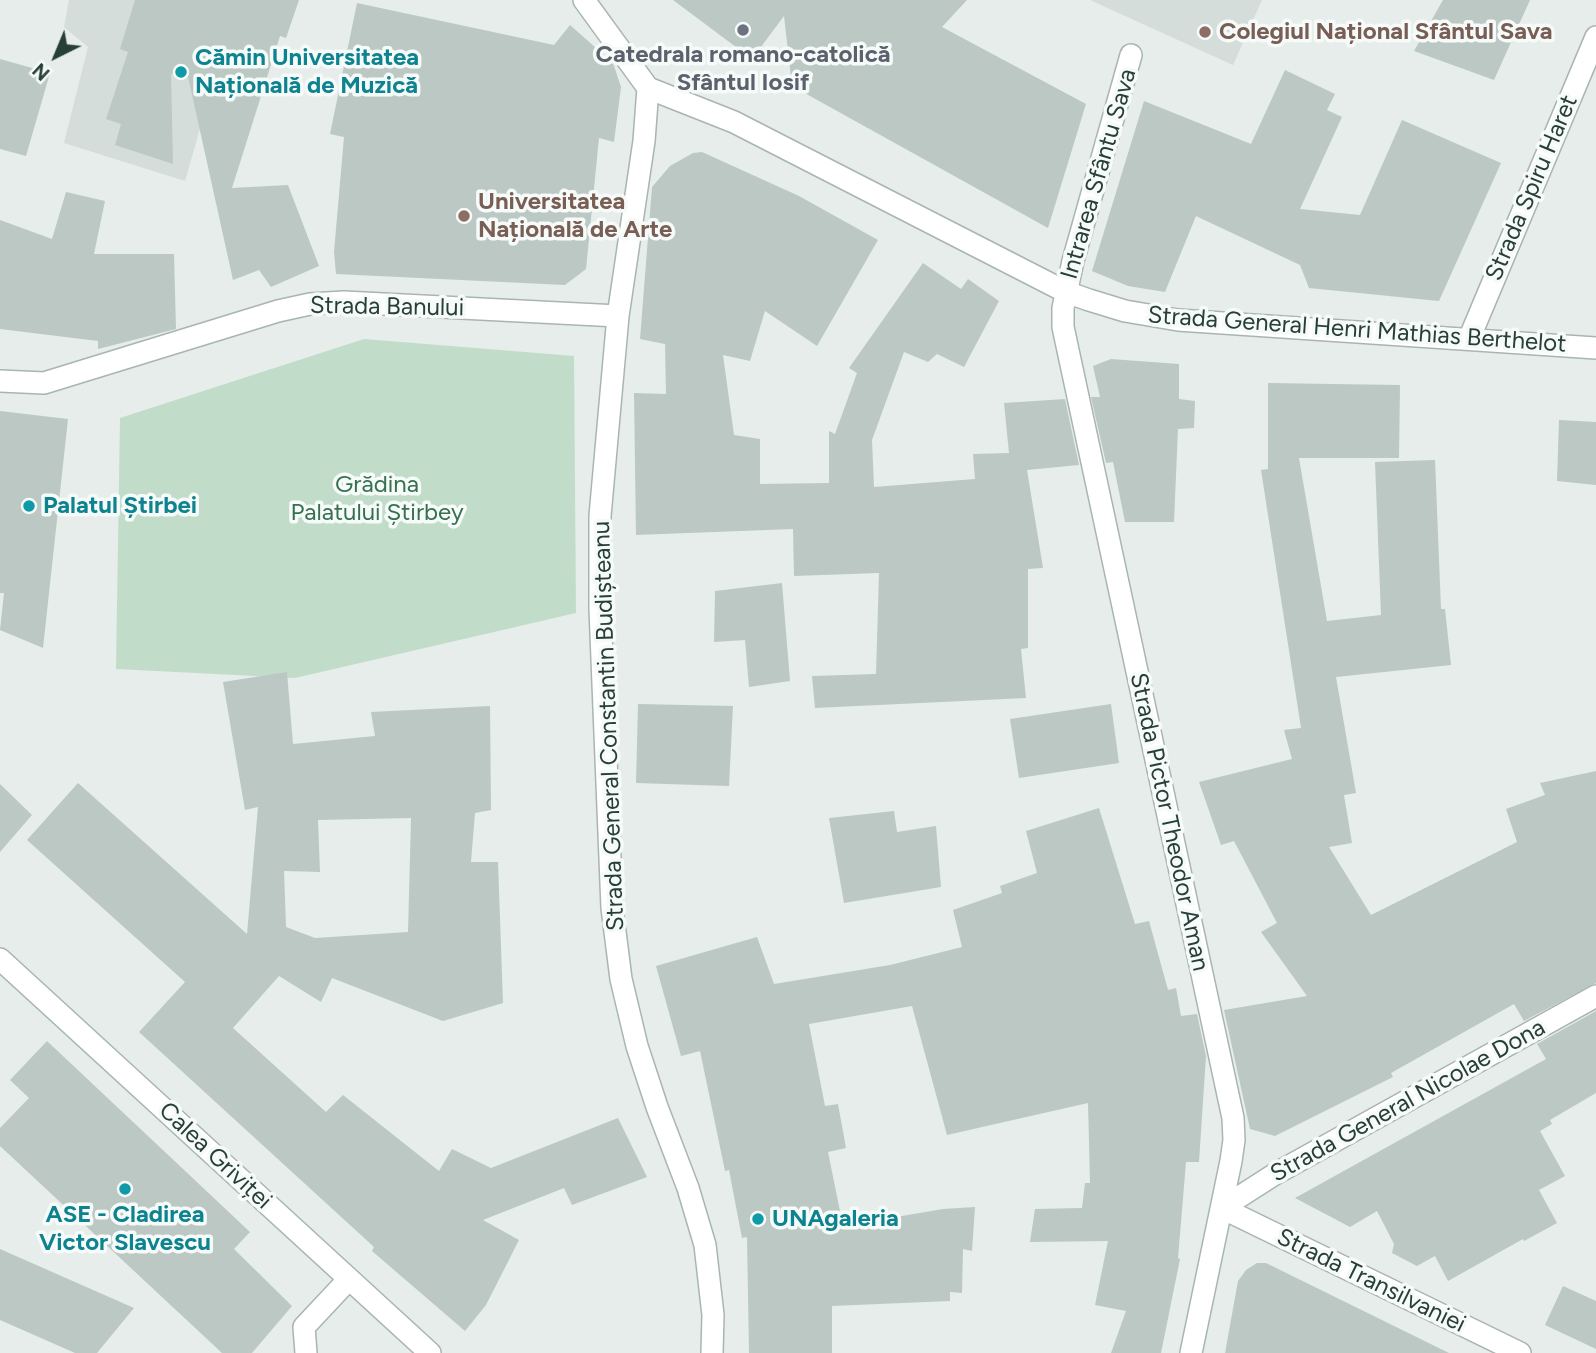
<!DOCTYPE html>
<meta charset="utf-8">
<style>
body{margin:0}
#map{position:relative;width:1596px;height:1353px;overflow:hidden;background:#e6edea;font-family:Figtree,sans-serif}
canvas{display:block}
.north{position:absolute;left:21px;top:21px;width:70px;height:70px;-webkit-text-stroke:5px #f6faf8;paint-order:stroke;rotate:223deg;font-size:19px;font-weight:700;line-height:28px;text-align:center;color:#273e39}
.north::after{content:'';display:block;margin:auto;width:24px;height:32px;background:#273e39;clip-path:polygon(50% 0,100% 100%,50% 72%,0 100%)}
</style>
<div id="map">
<canvas width="1596" height="1353"></canvas>
<div class="north">N</div>
</div>
<script>
const g = document.querySelector('canvas').getContext('2d');
g.lineJoin = 'round';
function paint(path, color) {
  g.fillStyle = color;
  g.fill(path, 'evenodd');
}
function poly(rows) {
  const path = new Path2D();
  for (const r of rows) {
    path.moveTo(r[0], r[1]);
    for (let i = 2; i < r.length; i += 2) path.lineTo(r[i], r[i + 1]);
  }
  return path;
}
function trace(path, color, width, dash) {
  g.strokeStyle = color;
  g.lineWidth = width;
  g.lineCap = dash ? 'butt' : 'round';
  g.setLineDash(dash || []);
  g.stroke(path);
}
function label(font, color, halo, rows, align = 'center') {
  g.font = font + ' Figtree,sans-serif';
  g.lineWidth = 7;
  g.setLineDash([]);
  g.textBaseline = 'middle';
  g.strokeStyle = halo;
  g.fillStyle = color;
  for (const [text, x, y, turn = 0] of rows) {
    g.save();
    g.translate(x, y);
    g.rotate((+turn || 0) * Math.PI / 180);
    g.textAlign = isNaN(turn) ? turn : align;
    if (halo) g.strokeText(text, 0, 0);
    g.fillText(text, 0, 0);
    g.restore();
  }
}
const built = poly([
 [69,0,237,0,185,181,64,143,88,47,64,27],
 [1090,0,1262,0,1233,65]
]);
const green = poly([
 [364,339,574,356,576,613,295,678,116,669,120,418]
]);
const building = poly([
 [135,0,299,0,286,38,280,36,232,188,288,185,319,266,271,287,259,270,233,280,187,72,171,74,173,164,115,145,121,124,106,119,128,52,120,49],
 [673,0,967,0,942,27,1086,104,1048,228,792,86,784,16,752,59],
 [1443,0,1530,0,1494,80,1414,51],
 [357,3,554,45,570,25,613,63,621,87,614,142,599,138,586,269,565,285,336,274,334,252,344,137,330,134],
 [0,59,50,73,26,156,0,149],
 [1285,70,1335,94,1327,110,1342,117,1300,209,1360,215,1402,120,1501,163,1439,301,1309,288,1300,265,1196,216,1165,292,1128,286,1092,271,1144,101,1251,144],
 [702,152,799,196,878,240,817,346,765,311,750,361,723,355,734,435,760,439,760,484,829,483,829,431,835,434,857,373,849,368,923,263,961,289,968,279,999,301,964,367,937,354,928,362,904,352,872,440,874,487,975,479,973,454,1009,453,1004,403,1065,399,1079,465,1027,470,1043,568,1028,569,1028,648,1021,649,1026,698,815,708,812,676,876,674,879,573,794,576,793,529,636,535,634,393,666,394,665,344,640,339,652,187,670,166,693,153],
 [66,192,105,201,94,254,174,254,176,329,98,349,98,341,0,329,0,220,52,239],
 [1111,359,1179,364,1179,399,1195,401,1194,428,1178,429,1174,522,1125,522,1113,462,1106,463,1091,397,1100,397,1093,366],
 [1268,383,1400,385,1399,458,1299,458,1327,621,1381,615,1375,462,1435,460,1441,609,1445,609,1451,665,1336,677,1356,793,1344,795,1352,843,1329,847,1371,915,1517,842,1506,809,1545,795,1540,783,1596,771,1596,983,1524,1021,1514,1004,1391,1073,1393,1077,1275,1136,1250,1129,1224,1010,1307,996,1261,932,1277,923,1234,841,1221,845,1199,782,1292,759,1284,730,1301,728,1261,470,1268,469],
 [0,411,68,419,43,648,0,630,4,593,0,593],
 [1559,420,1596,422,1596,485,1557,481],
 [782,583,790,681,749,687,745,640,714,642,715,591],
 [287,672,293,744,375,736,371,712,490,706,491,810,475,813,471,862,498,862,503,1003,443,1021,332,978,321,1002,279,976,233,1028,326,1112,343,1095,439,1171,452,1149,491,1168,618,1118,647,1177,572,1205,564,1188,483,1220,519,1240,486,1305,465,1331,372,1251,374,1247,139,1032,185,982,27,840,78,783,247,934,258,807,245,810,223,682],
 [411,818,408,932,315,938,286,927,284,871,320,872,318,820],
 [638,704,733,706,729,786,636,783],
 [1111,704,1119,763,1019,778,1010,719],
 [0,784,32,815,0,852],
 [1099,808,1135,924,1149,921,1168,990,1176,988,1181,1016,1197,1014,1206,1056,1199,1162,1186,1162,1178,1258,1180,1259,1161,1353,1111,1353,1126,1311,1095,1305,1108,1241,1030,1242,1035,1209,1082,1208,1085,1183,1090,1183,1088,1103,947,1135,912,1006,809,1024,825,1106,838,1104,846,1148,828,1152,843,1226,943,1209,975,1207,972,1251,963,1249,962,1293,950,1292,950,1301,832,1306,832,1353,749,1353,747,1237,742,1238,729,1170,725,1171,700,1051,681,1056,656,966,757,937,774,984,890,965,962,947,953,910,1002,893,1000,886,1037,873,1026,831],
 [894,811,897,832,936,826,941,887,844,903,829,818],
 [1596,1011,1596,1093,1550,1120,1552,1124,1540,1131,1565,1176,1539,1190,1557,1223,1524,1241,1523,1239,1448,1281,1435,1256,1417,1266,1392,1253,1394,1244,1377,1211,1350,1227,1295,1198,1546,1059,1537,1044],
 [47,1041,250,1232,234,1249,292,1306,252,1353,222,1353,0,1146,0,1128,29,1098,10,1080],
 [0,1249,134,1308,97,1353,75,1353,0,1320],
 [1257,1263,1266,1263,1449,1353,1225,1353,1238,1281,1246,1270],
 [1563,1286,1596,1301,1596,1349,1545,1325]
]);
const minor = poly([
 [584,0,648,88,734,122,1066,292,1089,300,1125,311,1178,320,1596,348],
 [1131,55,1073,261,1063,308,1063,327,1233,1118,1234,1140,1231,1161,1191,1353],
 [648,88,644,141,618,316,600,516,600,609,612,908,621,979,637,1046,657,1107,688,1188,705,1245,713,1315,712,1353],
 [1469,339,1596,37],
 [0,381,44,383,278,311,310,304,344,302,618,316],
 [0,959,430,1353],
 [1222,1208,1275,1174,1596,996],
 [1222,1208,1520,1353],
 [306,1353,304,1327,349,1279]
]);
const markers = [
 [743,30,7,"#6b7280"],
 [1205,32,7,"#8d6e63"],
 [181,72,7,"#0f9aa8"],
 [464,216,7,"#8d6e63"],
 [29,506,7,"#0f9aa8"],
 [125,1189,7,"#0f9aa8"],
 [758,1219,7,"#0f9aa8"]
];
const educationNames = [
 ["Colegiul Național Sfântul Sava",1219,32],
 ["Universitatea",478,202],
 ["Națională de Arte",478,230]
];
const worshipNames = [
 ["Catedrala romano-catolică",743,55],
 ["Sfântul Iosif",743,83]
];
const cultureNames = [
 ["Cămin Universitatea",195,58],
 ["Națională de Muzică",195,86],
 ["Palatul Știrbei",43,506],
 ["ASE - Cladirea",125,1215,"center"],
 ["Victor Slavescu",125,1243,"center"],
 ["UNAgaleria",772,1219]
];
const streetNames = [
 ["Intrarea Sfântu Sava",1099,174,-74],
 ["Strada Spiru Haret",1532,188,-67],
 ["Strada Banului",387,307,1],
 ["Strada General Henri Mathias Berthelot",1357,330,4],
 ["Strada General Constantin Budișteanu",609,726,-92],
 ["Strada Pictor Theodor Aman",1169,822,78],
 ["Strada General Nicolae Dona",1408,1101,-29],
 ["Calea Griviței",215,1156,43],
 ["Strada Transilvaniei",1371,1281,26]
];
const parkNames = [
 ["Grădina",377,485],
 ["Palatului Știrbey",377,513]
];
paint(built, '#d4ddda');
paint(green, '#c2dcca');
paint(building, '#bcc8c4');
trace(minor, '#a9b5b1', 24);
trace(minor, '#fff', 21);
for (const [x, y, r, color] of markers) {
  const dot = new Path2D();
  dot.arc(x, y, r, 0, 2 * Math.PI);
  g.fillStyle = color;
  g.fill(dot);
  trace(dot, '#f6faf8', 2.5);
}
label('bold 24px', '#785e54', '#f6faf8', educationNames, 'left');
label('bold 24px', '#5b616d', '#f6faf8', worshipNames);
label('bold 24px', '#0d838f', '#f6faf8', cultureNames, 'left');
label('24px', '#273e39', '#f6faf8', streetNames);
label('24px', '#35714f', '#f6faf8', parkNames);
</script>
